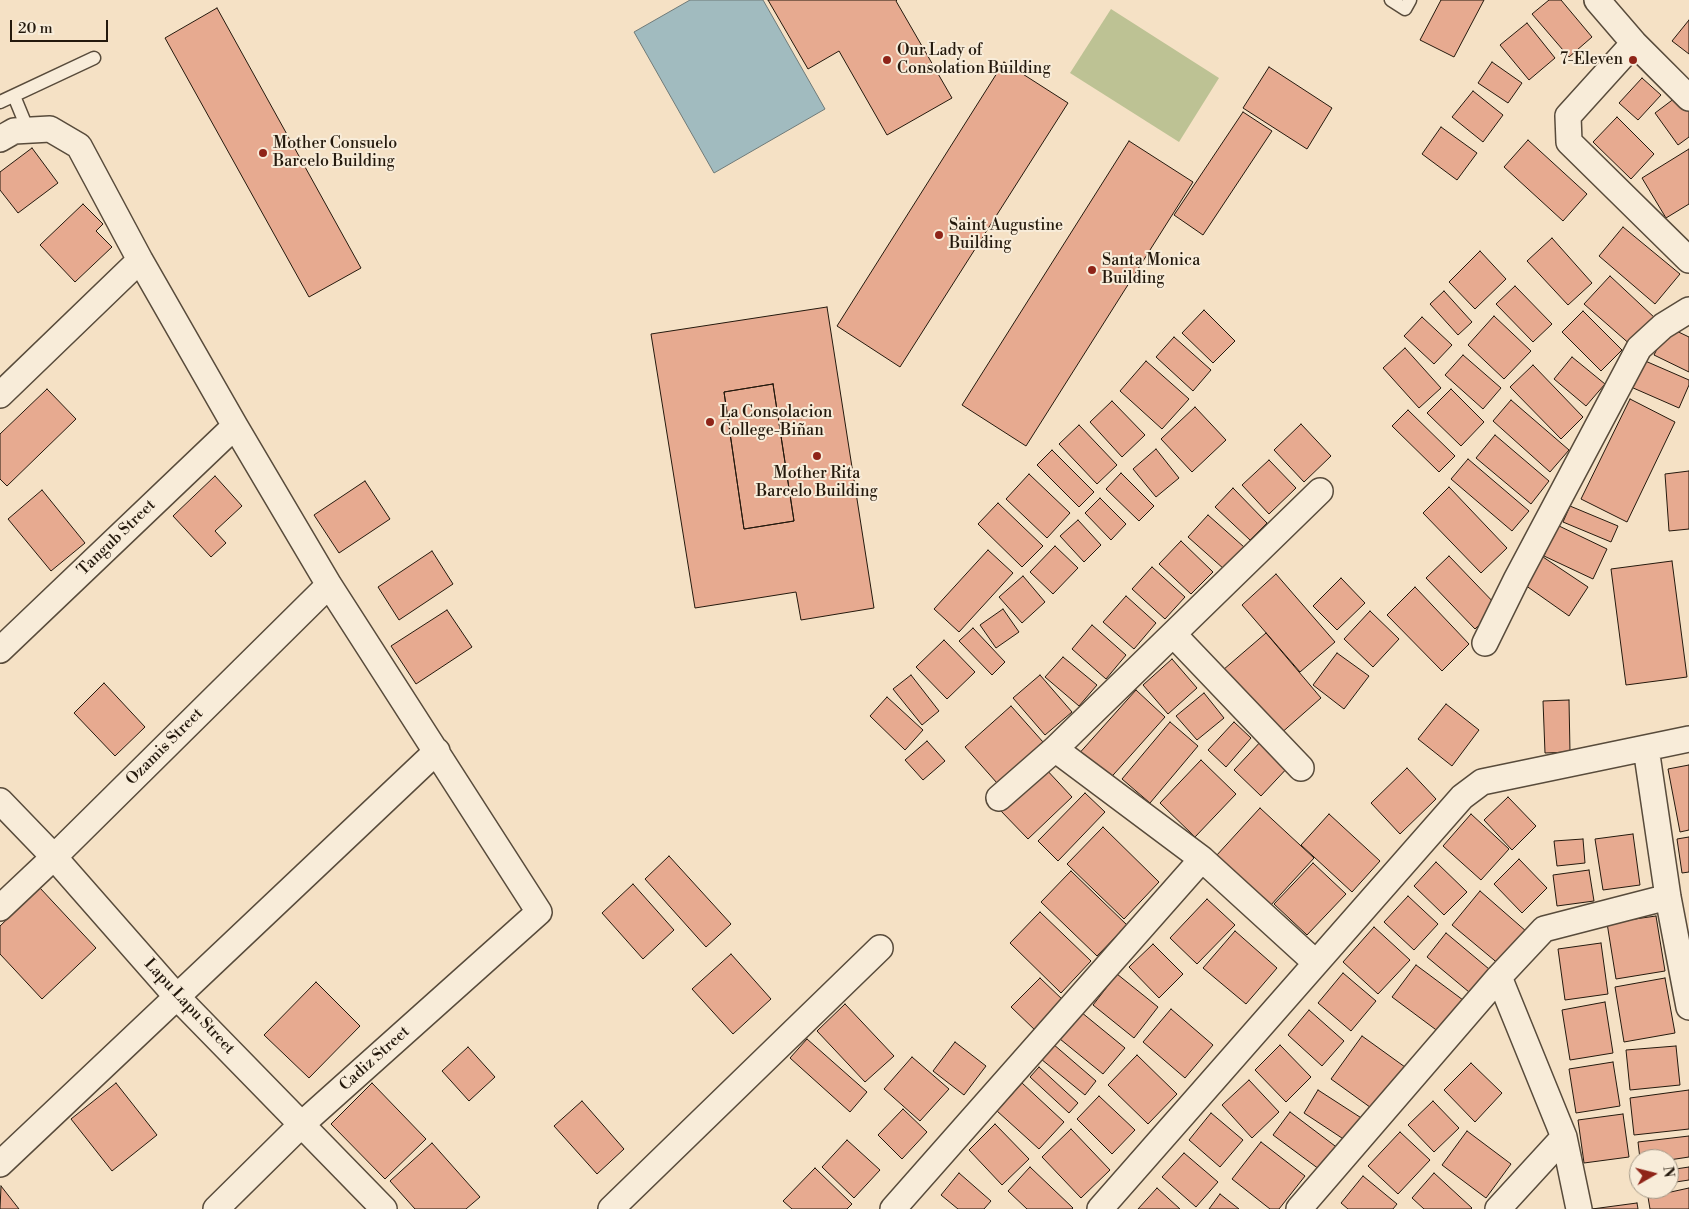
<!DOCTYPE html>
<meta charset="utf-8">
<style>
body{margin:0}
#map{position:relative;width:1689px;height:1209px;overflow:hidden;background:#f5e1c5;font-family:"Libre Bodoni",serif}
canvas{display:block}
.north{position:absolute;left:1629px;top:1149px;width:50px;height:50px;box-sizing:border-box;background:#f8ecd9;border:1px solid #a39887;border-radius:50%;rotate:82deg;font-size:14px;font-weight:700;line-height:20px;text-align:center;color:#24190d}
.north::after{content:'';display:block;margin:auto;width:18px;height:22px;background:#8f2418;clip-path:polygon(50% 0,100% 100%,50% 72%,0 100%)}
.scale{position:absolute;left:10px;top:20px;width:98px;height:22px;box-sizing:border-box;border:2px solid #24190d;border-top:0;padding-left:6px;font-size:15px;line-height:18px;white-space:nowrap;color:#24190d;-webkit-text-stroke:4px #f8ecd9;paint-order:stroke}
</style>
<div id="map">
<canvas width="1689" height="1209"></canvas>
<div class="north">N</div>
<div class="scale">20 m</div>
</div>
<script>
const g = document.querySelector('canvas').getContext('2d');
g.lineJoin = 'round';
function paint(path, color) {
  g.fillStyle = color;
  g.fill(path, 'evenodd');
}
function poly(rows) {
  const path = new Path2D();
  for (const r of rows) {
    path.moveTo(r[0], r[1]);
    for (let i = 2; i < r.length; i += 2) path.lineTo(r[i], r[i + 1]);
  }
  return path;
}
function trace(path, color, width, dash) {
  g.strokeStyle = color;
  g.lineWidth = width;
  g.lineCap = dash ? 'butt' : 'round';
  g.setLineDash(dash || []);
  g.stroke(path);
}
function label(font, color, halo, rows, align = 'center') {
  g.font = font + ' "Libre Bodoni",serif';
  g.lineWidth = 4;
  g.setLineDash([]);
  g.textBaseline = 'middle';
  g.strokeStyle = halo;
  g.fillStyle = color;
  for (const [text, x, y, turn = 0] of rows) {
    g.save();
    g.translate(x, y);
    g.rotate((+turn || 0) * Math.PI / 180);
    g.textAlign = isNaN(turn) ? turn : align;
    if (halo) g.strokeText(text, 0, 0);
    g.fillText(text, 0, 0);
    g.restore();
  }
}
const green = poly([
 [1111,9,1219,78,1179,142,1070,73]
]);
const water = poly([
 [690,0,763,0,825,109,714,173,634,32,690,0]
]);
const building = poly([
 [768,0,897,0,896,1,952,98,887,135,839,51,808,69,768,0],
 [1441,0,1484,0,1454,57,1420,40,1441,0],
 [1549,0,1561,0,1592,37,1569,57,1532,14,1549,0],
 [217,8,361,268,309,297,165,38,217,8],
 [1689,20,1689,54,1672,41,1689,20],
 [1527,23,1555,58,1529,80,1500,45,1527,23],
 [1004,62,1068,103,900,367,837,326,1004,62],
 [1492,62,1522,83,1508,103,1478,83,1492,62],
 [1269,67,1332,108,1307,149,1243,108,1269,67],
 [1642,78,1661,95,1638,120,1619,103,1642,78],
 [1473,91,1503,115,1483,142,1452,117,1473,91],
 [1679,95,1689,109,1689,137,1678,145,1655,113,1679,95],
 [1243,112,1272,131,1203,235,1174,215,1243,112],
 [1617,117,1654,154,1631,179,1593,142,1617,117],
 [1441,127,1477,153,1457,180,1422,154,1441,127],
 [1528,140,1587,194,1563,221,1504,167,1528,140],
 [1129,141,1193,182,1026,446,962,405,1129,141],
 [32,148,58,183,18,213,0,190,0,172,32,148],
 [1689,149,1689,204,1666,218,1642,178,1689,149],
 [83,204,103,224,96,231,112,247,75,282,40,245,83,204],
 [1623,227,1680,274,1655,304,1599,256,1623,227],
 [1552,238,1592,283,1568,305,1527,261,1552,238],
 [1480,251,1506,279,1475,309,1449,282,1480,251],
 [1610,276,1656,319,1632,346,1584,304,1610,276],
 [1515,286,1552,324,1533,342,1496,304,1515,286],
 [1444,291,1472,322,1458,335,1430,304,1444,291],
 [827,307,874,608,801,620,796,592,695,608,651,334,827,307],
 [773,384,794,521,744,529,724,392,773,384],
 [1204,310,1235,341,1213,363,1182,333,1204,310],
 [1583,311,1622,350,1601,371,1562,332,1583,311],
 [1494,316,1531,351,1504,379,1468,345,1494,316],
 [1422,317,1452,345,1434,364,1404,336,1422,317],
 [1668,327,1689,337,1689,372,1654,355,1668,327],
 [1174,337,1211,370,1193,391,1156,357,1174,337],
 [1405,348,1441,388,1419,408,1383,368,1405,348],
 [1463,355,1501,388,1483,409,1445,375,1463,355],
 [1572,357,1605,384,1586,406,1554,379,1572,357],
 [1643,360,1689,380,1689,385,1679,408,1631,387,1643,360],
 [1146,361,1189,399,1162,429,1120,391,1146,361],
 [1533,365,1583,417,1561,439,1510,387,1533,365],
 [773,384,794,521,744,529,724,392,773,384],
 [47,389,76,419,7,486,0,479,0,434,47,389],
 [1451,389,1484,422,1461,446,1427,413,1451,389],
 [1630,399,1675,422,1627,522,1581,499,1630,399],
 [1511,400,1569,450,1550,472,1493,421,1511,400],
 [1112,401,1145,435,1122,457,1090,422,1112,401],
 [1195,407,1226,440,1192,472,1161,439,1195,407],
 [1408,410,1455,456,1439,472,1392,426,1408,410],
 [1301,424,1331,456,1304,482,1274,450,1301,424],
 [1079,425,1117,465,1097,484,1059,444,1079,425],
 [1495,435,1549,481,1531,504,1476,458,1495,435],
 [1156,449,1179,478,1156,497,1133,469,1156,449],
 [1052,450,1094,492,1079,507,1037,465,1052,450],
 [1468,459,1529,511,1512,531,1451,479,1468,459],
 [1269,460,1296,488,1269,514,1242,485,1269,460],
 [1689,471,1689,529,1669,531,1665,474,1689,471],
 [1121,473,1154,506,1139,521,1106,489,1121,473],
 [1029,474,1070,513,1047,538,1006,499,1029,474],
 [215,476,242,506,215,531,226,543,211,557,173,516,215,476],
 [365,481,390,519,339,553,314,515,365,481],
 [1449,487,1507,548,1481,573,1423,513,1449,487],
 [1233,488,1267,523,1250,540,1215,507,1233,488],
 [42,490,85,543,51,571,8,519,42,490],
 [1100,498,1126,524,1111,540,1085,513,1100,498],
 [998,503,1043,546,1022,567,978,524,998,503],
 [1570,506,1618,526,1611,542,1563,522,1570,506],
 [1208,515,1244,547,1224,569,1188,537,1208,515],
 [1078,520,1101,545,1084,562,1060,536,1078,520],
 [1557,525,1607,549,1593,579,1544,556,1557,525],
 [1181,541,1213,572,1191,594,1159,564,1181,541],
 [1055,546,1078,568,1053,594,1030,572,1055,546],
 [988,550,1013,573,959,632,934,609,988,550],
 [432,551,453,584,399,620,378,587,432,551],
 [1449,556,1498,607,1475,629,1426,578,1449,556],
 [1543,557,1588,587,1569,616,1525,585,1543,557],
 [1672,561,1687,677,1626,685,1611,569,1672,561],
 [1152,567,1185,597,1165,619,1132,589,1152,567],
 [1276,574,1335,642,1300,672,1242,605,1276,574],
 [1023,576,1045,602,1022,623,999,597,1023,576],
 [1341,578,1365,603,1337,630,1313,606,1341,578],
 [1415,587,1469,644,1442,671,1387,615,1415,587],
 [1126,596,1156,623,1134,649,1103,622,1126,596],
 [1003,609,1019,632,996,648,980,625,1003,609],
 [447,610,472,647,416,684,391,646,447,610],
 [1370,611,1399,639,1373,667,1344,639,1370,611],
 [1092,625,1126,655,1106,679,1072,649,1092,625],
 [973,628,1005,662,992,675,959,641,973,628],
 [1266,633,1321,698,1279,735,1223,670,1266,633],
 [944,640,975,672,947,699,916,667,944,640],
 [1337,653,1369,676,1344,709,1313,685,1337,653],
 [1063,657,1097,685,1079,706,1045,677,1063,657],
 [1172,659,1197,688,1168,714,1143,685,1172,659],
 [911,675,939,711,922,725,893,689,911,675],
 [1040,675,1072,712,1045,735,1013,698,1040,675],
 [104,683,145,727,115,756,74,713,104,683],
 [1136,690,1165,717,1106,783,1076,757,1136,690],
 [1204,693,1224,718,1197,740,1176,716,1204,693],
 [887,697,923,730,905,750,870,716,887,697],
 [1569,700,1570,752,1545,753,1543,701,1569,700],
 [1446,704,1479,730,1452,766,1418,739,1446,704],
 [1011,706,1043,742,997,783,965,747,1011,706],
 [1170,722,1198,746,1150,803,1122,779,1170,722],
 [1234,722,1251,738,1226,767,1208,750,1234,722],
 [1264,738,1291,764,1261,796,1234,770,1264,738],
 [927,741,945,761,923,780,905,760,927,741],
 [1201,760,1236,794,1195,837,1160,803,1201,760],
 [1689,765,1689,830,1680,832,1668,769,1689,765],
 [1044,767,1072,797,1028,839,1000,810,1044,767],
 [1407,768,1436,799,1400,834,1371,803,1407,768],
 [1085,793,1105,812,1058,861,1038,841,1085,793],
 [1508,797,1536,826,1512,850,1484,820,1508,797],
 [1260,808,1314,858,1270,906,1216,856,1260,808],
 [1329,814,1380,861,1352,892,1301,845,1329,814],
 [1471,814,1509,849,1481,880,1443,846,1471,814],
 [1103,827,1159,882,1124,919,1067,864,1103,827],
 [1633,834,1640,885,1603,890,1595,839,1633,834],
 [1689,837,1689,872,1682,873,1677,839,1689,837],
 [1583,839,1585,863,1557,866,1554,841,1583,839],
 [669,856,731,924,706,947,645,879,669,856],
 [1519,859,1547,888,1522,913,1494,884,1519,859],
 [1436,862,1467,892,1444,915,1414,886,1436,862],
 [1313,863,1346,894,1307,935,1274,904,1313,863],
 [1589,870,1594,901,1557,906,1553,875,1589,870],
 [1071,871,1127,925,1097,956,1041,902,1071,871],
 [633,884,674,930,643,959,602,913,633,884],
 [40,888,96,948,42,999,0,954,0,926,40,888],
 [1480,891,1527,932,1500,965,1452,925,1480,891],
 [1408,896,1438,924,1414,950,1384,922,1408,896],
 [1207,899,1235,925,1197,964,1170,938,1207,899],
 [1040,912,1091,961,1061,993,1010,943,1040,912],
 [1656,916,1665,971,1616,979,1607,923,1656,916],
 [1374,927,1410,960,1378,994,1343,962,1374,927],
 [1235,931,1277,968,1246,1004,1203,968,1235,931],
 [1446,933,1489,969,1469,992,1427,957,1446,933],
 [1601,943,1608,994,1565,1000,1558,949,1601,943],
 [1153,944,1183,974,1159,998,1129,967,1153,944],
 [731,954,771,999,733,1034,692,989,731,954],
 [1416,965,1463,1000,1439,1032,1392,997,1416,965],
 [1343,973,1376,1001,1351,1031,1318,1003,1343,973],
 [1117,974,1158,1007,1134,1038,1093,1005,1117,974],
 [1040,978,1064,1001,1036,1031,1011,1007,1040,978],
 [1665,978,1675,1033,1624,1042,1615,987,1665,978],
 [316,982,360,1026,309,1078,264,1035,316,982],
 [1605,1002,1613,1053,1570,1060,1562,1010,1605,1002],
 [845,1004,894,1056,865,1082,817,1031,845,1004],
 [1171,1009,1213,1045,1185,1078,1143,1042,1171,1009],
 [1309,1010,1344,1041,1322,1066,1288,1035,1309,1010],
 [1081,1012,1125,1048,1103,1074,1060,1039,1081,1012],
 [1362,1036,1405,1067,1374,1110,1331,1079,1362,1036],
 [807,1039,867,1092,850,1112,790,1058,807,1039],
 [955,1042,986,1066,964,1095,933,1071,955,1042],
 [1053,1044,1096,1081,1085,1095,1041,1059,1053,1044],
 [1280,1045,1311,1077,1286,1102,1255,1070,1280,1045],
 [1676,1046,1680,1085,1630,1090,1626,1050,1676,1046],
 [468,1047,495,1077,469,1101,442,1071,468,1047],
 [1137,1055,1177,1094,1148,1124,1108,1085,1137,1055],
 [912,1057,949,1089,920,1121,884,1089,912,1057],
 [1613,1062,1620,1106,1576,1113,1569,1069,1613,1062],
 [1471,1063,1502,1093,1475,1122,1444,1090,1471,1063],
 [1039,1067,1078,1103,1069,1113,1030,1077,1039,1067],
 [1249,1080,1279,1112,1252,1138,1222,1105,1249,1080],
 [116,1083,157,1135,112,1171,71,1119,116,1083],
 [372,1083,426,1139,385,1179,331,1124,372,1083],
 [1022,1083,1064,1122,1039,1149,997,1111,1022,1083],
 [1318,1090,1366,1121,1351,1144,1304,1113,1318,1090],
 [1689,1090,1689,1129,1634,1135,1630,1098,1689,1090],
 [1099,1096,1135,1130,1112,1154,1077,1119,1099,1096],
 [582,1101,624,1149,597,1174,554,1126,582,1101],
 [1433,1101,1459,1128,1434,1152,1408,1125,1433,1101],
 [903,1109,927,1132,902,1159,878,1135,903,1109],
 [1290,1112,1339,1149,1323,1172,1273,1135,1290,1112],
 [1211,1113,1243,1140,1220,1167,1189,1140,1211,1113],
 [1623,1114,1629,1157,1584,1163,1578,1120,1623,1114],
 [995,1124,1029,1159,1002,1185,969,1150,995,1124],
 [1071,1129,1110,1170,1081,1198,1042,1157,1071,1129],
 [1467,1131,1511,1164,1486,1198,1442,1165,1467,1131],
 [1400,1132,1430,1160,1398,1194,1368,1166,1400,1132],
 [1689,1136,1689,1157,1669,1160,1640,1159,1638,1142,1689,1136],
 [847,1140,880,1170,854,1198,822,1167,847,1140],
 [1261,1142,1305,1176,1279,1209,1270,1209,1232,1179,1261,1142],
 [432,1143,480,1197,466,1209,415,1209,390,1181,432,1143],
 [1184,1153,1218,1182,1196,1207,1162,1177,1184,1153],
 [1030,1167,1073,1208,1072,1209,1027,1209,1008,1191,1030,1167],
 [1689,1167,1689,1180,1669,1183,1669,1170,1689,1167],
 [815,1168,852,1204,847,1209,792,1209,783,1201,815,1168],
 [959,1173,991,1201,984,1209,958,1209,941,1195,959,1173],
 [1434,1173,1472,1208,1471,1209,1424,1209,1412,1198,1434,1173],
 [1363,1176,1397,1204,1393,1209,1348,1209,1341,1203,1363,1176],
 [1,1186,19,1209,0,1209,1,1186],
 [1157,1188,1180,1209,1138,1209,1157,1188],
 [1689,1188,1689,1209,1650,1209,1648,1197,1689,1188],
 [1220,1194,1239,1209,1209,1209,1220,1194],
 [1637,1203,1638,1209,1592,1209,1637,1203]
]);
const service = poly([
 [1391,0,1405,9,1410,0],
 [14,96,28,130],
 [0,102,94,58]
]);
const minor = poly([
 [1597,0,1634,43,1689,98],
 [1634,43,1568,116,1569,142,1689,260],
 [0,139,14,131,50,129,79,146,140,260,235,426,329,585,539,912,302,1124,216,1209],
 [0,395,140,260],
 [1173,634,1301,768],
 [1485,643,1517,578,1639,348,1663,326,1689,310],
 [0,650,235,426],
 [1646,748,1668,897,1689,1007],
 [1055,749,1202,859,1316,963],
 [999,798,1055,749,1320,491],
 [0,801,54,857,177,997,384,1209],
 [0,908,54,857,329,585],
 [1499,977,1564,1137,1579,1209],
 [0,1164,437,751],
 [611,1209,880,948],
 [893,1209,1202,859],
 [1100,1209,1462,797,1482,782,1689,739],
 [1299,1209,1499,977,1544,929,1668,897],
 [1498,1209,1564,1137]
]);
const markers = [
 [887,60,5,"#8f2418"],
 [1633,60,5,"#8f2418"],
 [263,153,5,"#8f2418"],
 [939,235,5,"#8f2418"],
 [1092,270,5,"#8f2418"],
 [710,422,5,"#8f2418"],
 [817,456,5,"#8f2418"]
];
const poiNames = [
 ["Our Lady of",897,51],
 ["Consolation Building",897,69],
 ["7-Eleven",1623,60,"right"],
 ["Mother Consuelo",273,144],
 ["Barcelo Building",273,162],
 ["Saint Augustine",949,226],
 ["Building",949,244],
 ["Santa Monica",1102,261],
 ["Building",1102,279],
 ["La Consolacion",720,413],
 ["College-Biñan",720,431],
 ["Mother Rita",817,474,"center"],
 ["Barcelo Building",817,492,"center"]
];
const streetNames = [
 ["Tangub Street",117,538,-44],
 ["Ozamis Street",165,747,-45],
 ["Lapu Lapu Street",189,1007,47],
 ["Cadiz Street",375,1059,-42]
];
paint(green, '#bdc294');
paint(water, '#a1bbbf');
trace(water, '#6f7a78', 1);
paint(building, '#e7aa90');
trace(building, '#24190d', 1);
trace(service, '#584b3b', 15);
trace(minor, '#584b3b', 28);
trace(service, '#f8ecd9', 12);
trace(minor, '#f8ecd9', 25);
for (const [x, y, r, color] of markers) {
  const dot = new Path2D();
  dot.arc(x, y, r, 0, 2 * Math.PI);
  g.fillStyle = color;
  g.fill(dot);
  trace(dot, '#f8ecd9', 2);
}
label('16px', '#24190d', '#f8ecd9', poiNames, 'left');
label('16px', '#24190d', '#f8ecd9', streetNames);
</script>
